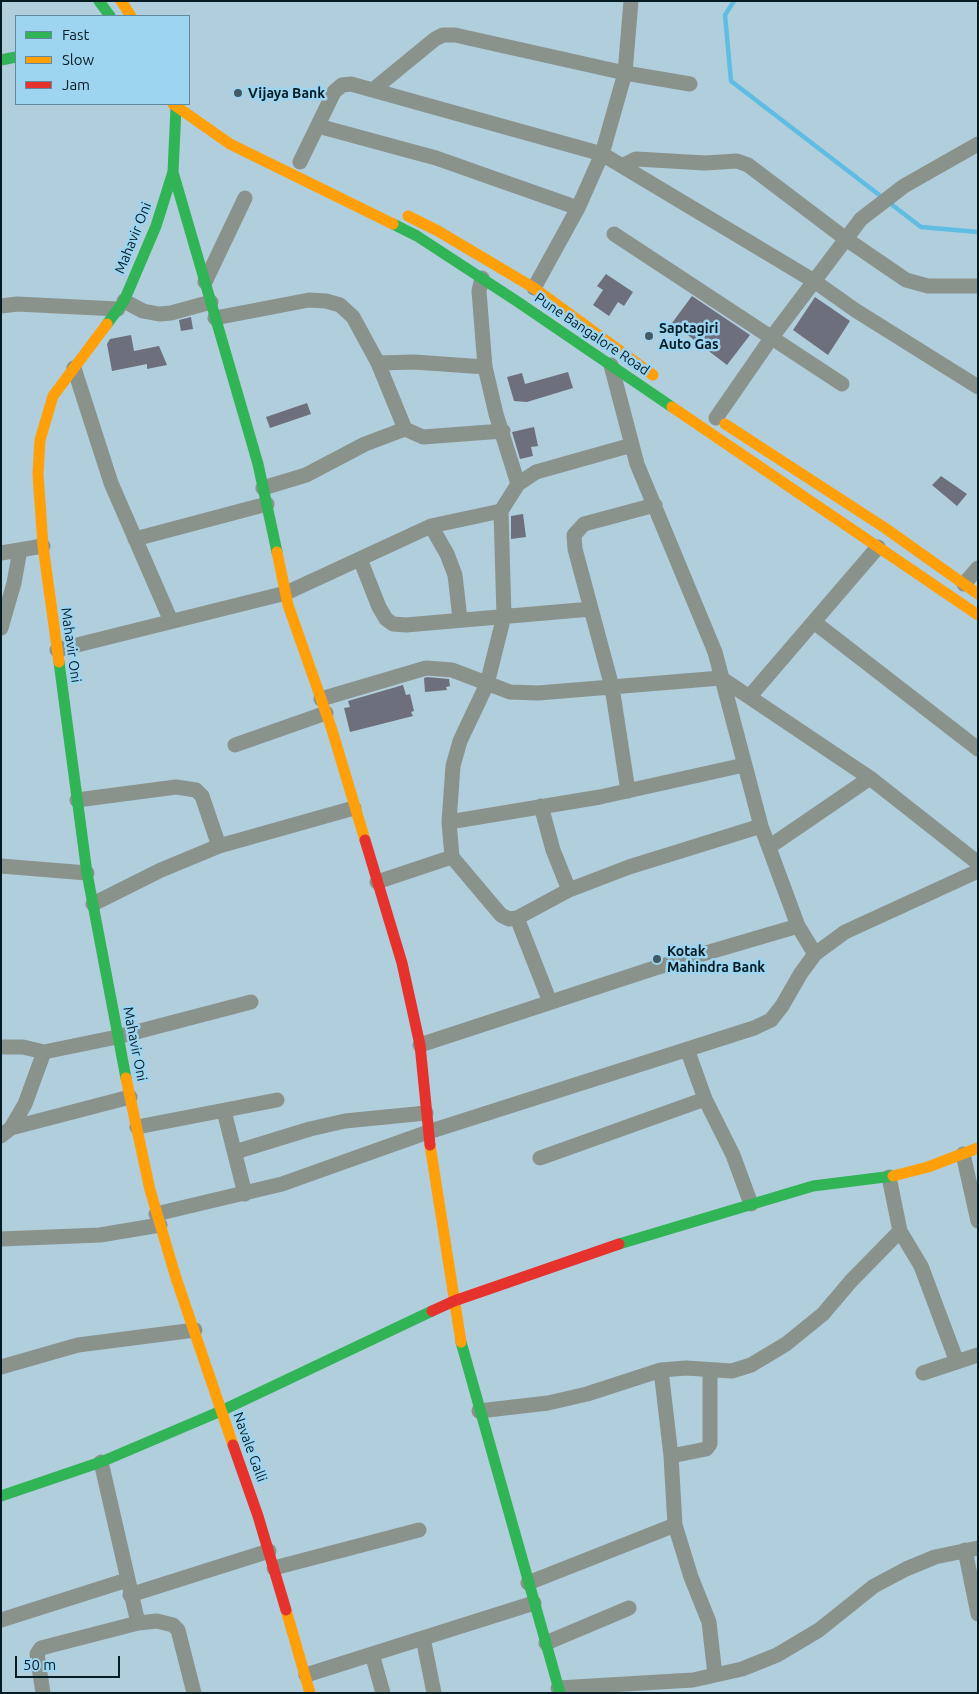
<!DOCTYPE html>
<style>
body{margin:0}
#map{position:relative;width:979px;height:1694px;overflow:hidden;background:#b0cedc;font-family:Ubuntu,sans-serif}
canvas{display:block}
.frame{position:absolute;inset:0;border:2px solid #061c25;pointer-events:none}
.legend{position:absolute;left:15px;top:15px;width:175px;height:90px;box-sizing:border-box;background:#9dd4ef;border:1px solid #618a9e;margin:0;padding:6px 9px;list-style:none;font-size:15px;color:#061c25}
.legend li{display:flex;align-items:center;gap:10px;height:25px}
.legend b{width:25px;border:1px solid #618a9e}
.scale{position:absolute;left:15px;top:1656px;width:105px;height:22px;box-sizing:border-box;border:2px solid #061c25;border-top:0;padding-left:6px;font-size:15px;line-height:18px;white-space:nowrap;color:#061c25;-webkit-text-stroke:4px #9dd4ef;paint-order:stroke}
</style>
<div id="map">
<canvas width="979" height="1694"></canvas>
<div class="frame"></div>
<ul class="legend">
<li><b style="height:6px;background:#30b455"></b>Fast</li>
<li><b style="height:6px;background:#ff9f0a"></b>Slow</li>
<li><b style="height:6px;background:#e5322d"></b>Jam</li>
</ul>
<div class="scale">50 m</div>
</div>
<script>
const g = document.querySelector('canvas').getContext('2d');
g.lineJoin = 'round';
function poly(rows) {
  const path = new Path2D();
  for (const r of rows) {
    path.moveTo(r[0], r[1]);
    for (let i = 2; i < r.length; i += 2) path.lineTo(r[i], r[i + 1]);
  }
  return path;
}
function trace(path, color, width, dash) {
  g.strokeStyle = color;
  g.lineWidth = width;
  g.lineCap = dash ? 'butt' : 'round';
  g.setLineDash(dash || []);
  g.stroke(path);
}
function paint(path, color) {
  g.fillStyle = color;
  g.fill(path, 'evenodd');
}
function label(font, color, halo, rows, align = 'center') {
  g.font = font + ' Ubuntu,sans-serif';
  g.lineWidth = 5;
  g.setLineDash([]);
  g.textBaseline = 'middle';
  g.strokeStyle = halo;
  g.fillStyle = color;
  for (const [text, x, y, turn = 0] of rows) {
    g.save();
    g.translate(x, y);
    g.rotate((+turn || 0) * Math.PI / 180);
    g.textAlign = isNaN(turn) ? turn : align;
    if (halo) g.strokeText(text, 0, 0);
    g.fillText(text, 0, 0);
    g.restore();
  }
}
const stream = poly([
 [734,1,725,15,731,81,921,227,978,232]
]);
const building = poly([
 [606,274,633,292,624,306,618,302,609,316,593,305,603,290,597,286],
 [692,296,750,335,727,365,672,323],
 [815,297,850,321,828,355,793,330],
 [191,317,193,329,181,331,179,320],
 [131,335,134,351,159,346,167,365,147,369,147,364,112,371,107,344,110,339],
 [568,372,573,388,527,402,514,401,507,377,522,373,525,384],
 [307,403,311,414,270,428,266,417],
 [534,427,538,446,531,447,533,456,520,459,512,432],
 [941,476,967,494,957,506,932,485],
 [523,514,526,537,511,539,511,516],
 [427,677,449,679,450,686,446,687,447,690,425,692,424,678],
 [403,685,406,695,410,694,414,711,411,712,413,716,350,732,344,708,350,707,348,701]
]);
const street = poly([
 [374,89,435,39,443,35,455,35,625,73,690,84],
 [318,126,436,158,578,208],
 [300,162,334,92,342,85,351,84,602,154,814,281,855,310,978,387],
 [622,166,636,159,705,163,737,161,748,165,846,239,906,280,928,286,978,286],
 [614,234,842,384],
 [482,278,479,291,485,367,496,414,518,484],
 [205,282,245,198],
 [534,288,578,208,602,154,625,73,631,1],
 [124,301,143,311,159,314,171,313,211,302],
 [1,306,17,304,118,309],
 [215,318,309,300,326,301,340,305,353,317,378,363,405,429,423,437,503,431],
 [378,363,414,362,485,367],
 [611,365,637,464,715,652,761,826,798,926,815,954],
 [74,368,111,483,171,621],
 [716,418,772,337,861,219,904,186,978,144],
 [263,488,306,475,365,444,405,429],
 [431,526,447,554,455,575,460,619],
 [135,539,267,504],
 [1,553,43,546],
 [360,559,379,607,386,619,393,624,406,625,591,609],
 [964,584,978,568],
 [814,622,978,749],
 [1,628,14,583,20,550],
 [57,650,286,593,431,526,501,511],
 [750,696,878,547],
 [321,699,426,668,452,670,510,692,538,693,721,678,870,778,978,863],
 [235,745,326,713],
 [744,765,600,797,449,822,452,857,501,915,509,919,517,918,569,890,629,867,761,826],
 [628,791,612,687,575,549,574,535,584,524,655,505],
 [77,800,176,787,196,790,202,796,219,846],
 [541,806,553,850,569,890],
 [449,822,453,766,460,741,487,684,504,616,501,511,518,484,536,472,632,445],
 [769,847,870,778],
 [1,866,87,873],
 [377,882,452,857],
 [93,904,161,870,219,846,354,808],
 [517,918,550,1002],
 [420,1045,655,968,798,926],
 [1,1047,23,1047,44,1052,117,1037,251,1002],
 [687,1049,705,1099,733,1155,751,1204],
 [224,1111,245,1194],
 [137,1127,277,1100],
 [11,1128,130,1097],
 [1,1136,11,1128,25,1104,44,1052],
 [235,1152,310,1129,345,1121,426,1113],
 [963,1154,978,1221],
 [540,1158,705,1099],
 [889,1177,900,1231,921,1266,957,1362],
 [156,1214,282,1184,428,1132,754,1028,771,1020,782,1006,801,973,815,954,845,932,978,871],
 [1,1239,100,1235,160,1225],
 [1,1367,78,1345,195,1330],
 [661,1370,671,1456,675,1525,691,1577,709,1622,715,1675],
 [923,1373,978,1355],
 [479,1411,548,1403,587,1394,661,1370,686,1368,732,1371,751,1365,786,1344,823,1314,851,1281,900,1231],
 [671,1456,706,1449,710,1444,710,1371],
 [101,1462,138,1623],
 [965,1550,978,1614],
 [274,1568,419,1530],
 [528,1583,675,1525],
 [130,1595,269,1551],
 [1,1620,127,1580],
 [423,1638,434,1693],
 [546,1643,629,1608],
 [372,1654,383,1693],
 [306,1675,534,1603],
 [558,1688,693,1680,742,1669,777,1655,819,1630,874,1586,906,1569,935,1557,978,1548],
 [43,1693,37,1654,41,1648,138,1623,157,1621,173,1625,178,1630,194,1693]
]);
const fast = poly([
 [99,1,110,16],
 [1,60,16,57],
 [173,172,258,464,277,552],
 [393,224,417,236,518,302,672,407],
 [107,324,124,301,156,226,173,172,176,108],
 [59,662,87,873,126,1078],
 [619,1244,813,1186,893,1176],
 [461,1342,560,1693],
 [1,1496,101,1462,221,1411,432,1311]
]);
const slow = poly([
 [121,1,131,16],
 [173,104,230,144,393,224],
 [408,216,438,231,534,288,653,375],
 [672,407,978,615],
 [725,424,885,528,978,594],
 [277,552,288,605,332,730,365,840],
 [59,662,43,546,38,474,40,440,53,396,107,324],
 [126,1078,150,1190,176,1278,233,1445],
 [430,1145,461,1342],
 [893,1176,928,1167,978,1148],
 [286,1610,310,1693]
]);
const jam = poly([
 [365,840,402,963,420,1045,430,1145],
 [432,1311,454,1301,619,1244],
 [233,1445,258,1516,286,1610]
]);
const markers = [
 [238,93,5,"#425a65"],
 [649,336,5,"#425a65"],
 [657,959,5,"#425a65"]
];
const poiNames = [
 ["Vijaya Bank",248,93],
 ["Saptagiri",659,328],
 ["Auto Gas",659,344],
 ["Kotak",667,951],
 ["Mahindra Bank",667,967]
];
const streetNames = [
 ["Mahavir Oni",133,238,-68],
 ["Pune Bangalore Road",592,334,34],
 ["Mahavir Oni",71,645,82],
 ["Mahavir Oni",135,1044,79],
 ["Navale Galli",250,1447,70]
];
trace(stream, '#5fbde4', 4.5);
paint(building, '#6e6f7d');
trace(street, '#8a928c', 15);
trace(fast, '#30b455', 11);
trace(slow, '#ff9f0a', 11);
trace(jam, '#e5322d', 11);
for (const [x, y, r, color] of markers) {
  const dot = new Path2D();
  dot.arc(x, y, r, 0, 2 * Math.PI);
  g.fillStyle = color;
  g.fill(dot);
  trace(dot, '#9dd4ef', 2);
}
label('bold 14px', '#061c25', '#9dd4ef', poiNames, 'left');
label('14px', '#061c25', '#9dd4ef', streetNames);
</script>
